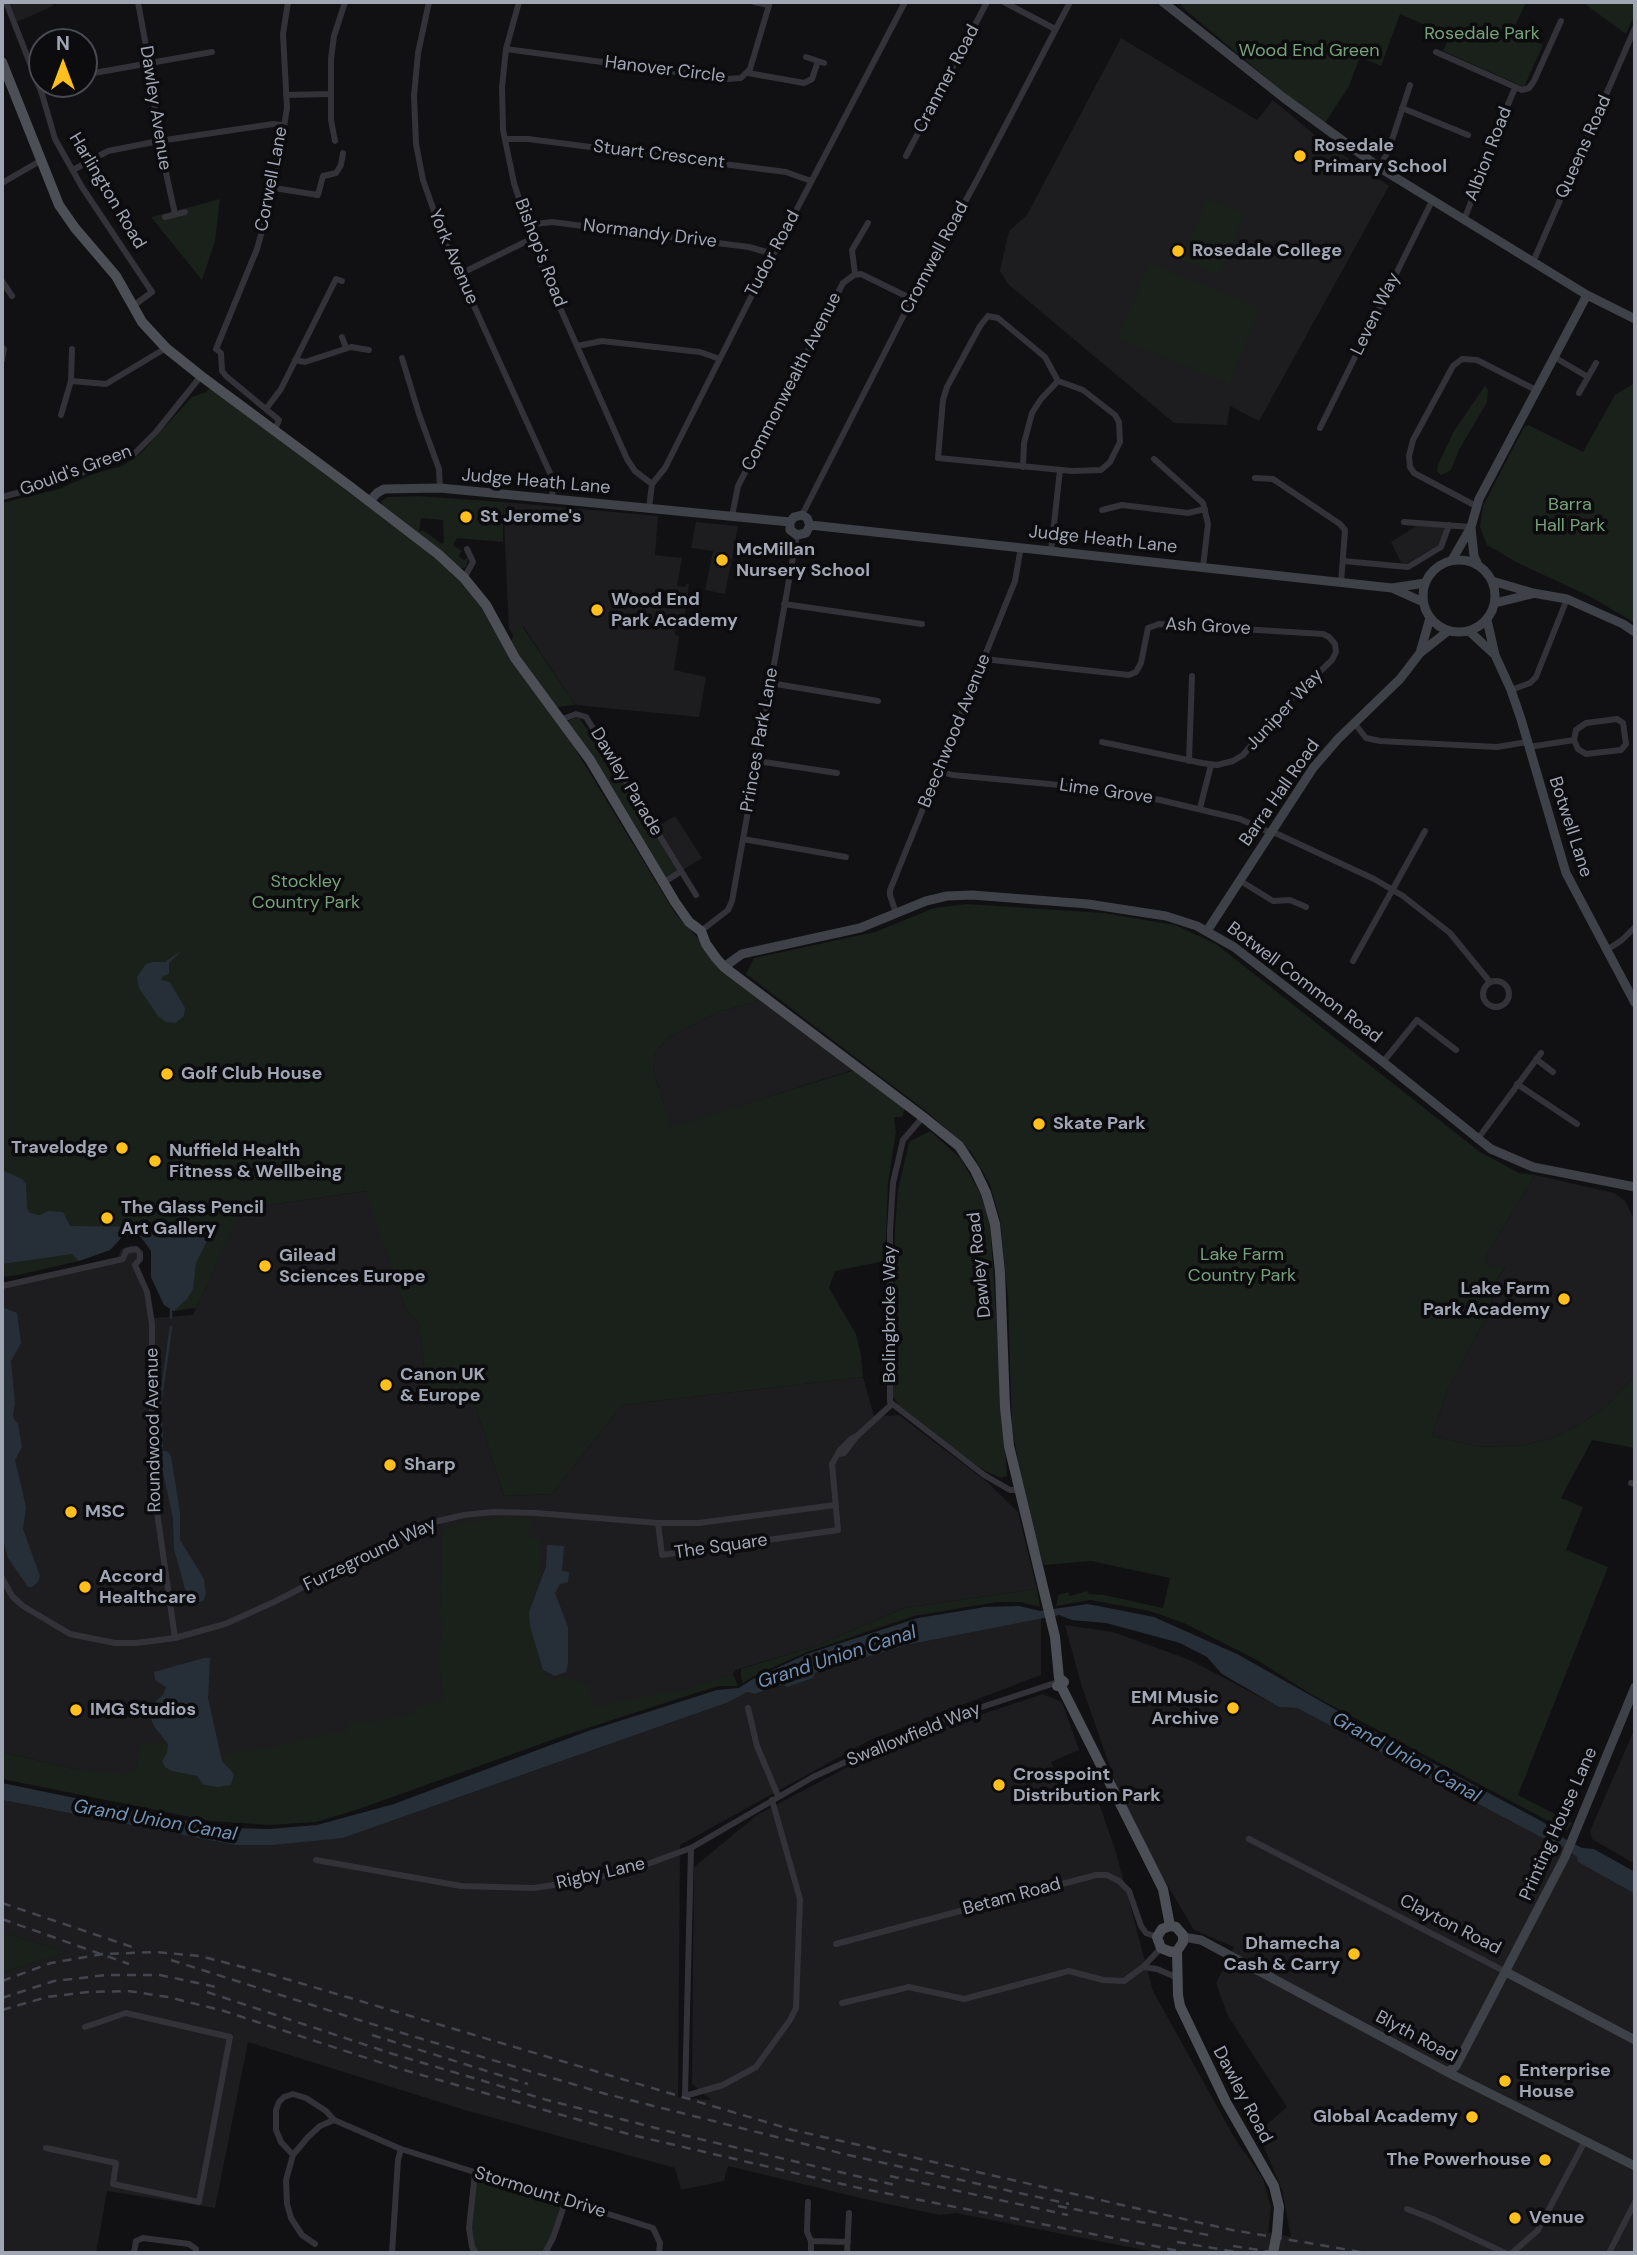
<!DOCTYPE html>
<style>
body{margin:0}
#map{position:relative;width:1637px;height:2255px;overflow:hidden;background:#111113;font-family:"DM Sans",sans-serif}
canvas{display:block}
.frame{position:absolute;inset:0;border:4px solid #a1a6b5;pointer-events:none}
.north{position:absolute;left:28px;top:28px;width:70px;height:70px;box-sizing:border-box;background:#0c0c0e;border:2px solid #484a51;border-radius:50%;rotate:0deg;font-size:19px;font-weight:700;line-height:28px;text-align:center;color:#a1a6b5}
.north::after{content:'';display:block;margin:auto;width:24px;height:32px;background:#ffbf1c;clip-path:polygon(50% 0,100% 100%,50% 72%,0 100%)}
</style>
<div id="map">
<canvas width="1637" height="2255"></canvas>
<div class="frame"></div>
<div class="north">N</div>
</div>
<script>
const g = document.querySelector('canvas').getContext('2d');
g.lineJoin = 'round';
function paint(path, color) {
  g.fillStyle = color;
  g.fill(path, 'evenodd');
}
function poly(rows) {
  const path = new Path2D();
  for (const r of rows) {
    if (r.length === 3) {
      path.moveTo(r[0] + r[2], r[1]);
      path.arc(r[0], r[1], r[2], 0, 2 * Math.PI);
      continue;
    }
    path.moveTo(r[0], r[1]);
    for (let i = 2; i < r.length; i += 2) path.lineTo(r[i], r[i + 1]);
  }
  return path;
}
function trace(path, color, width, dash) {
  g.strokeStyle = color;
  g.lineWidth = width;
  g.lineCap = dash ? 'butt' : 'round';
  g.setLineDash(dash || []);
  g.stroke(path);
}
function label(font, color, halo, rows, align = 'center') {
  g.font = font + ' "DM Sans",sans-serif';
  g.lineWidth = 7;
  g.setLineDash([]);
  g.textBaseline = 'middle';
  g.strokeStyle = halo;
  g.fillStyle = color;
  for (const [text, x, y, turn = 0] of rows) {
    g.save();
    g.translate(x, y);
    g.rotate((+turn || 0) * Math.PI / 180);
    g.textAlign = isNaN(turn) ? turn : align;
    if (halo) g.strokeText(text, 0, 0);
    g.fillText(text, 0, 0);
    g.restore();
  }
}
const built = poly([
 [9,2,52,2,53,6,17,22],
 [1121,38,1257,120,1273,100,1316,136,1389,186,1259,421,1230,406,1227,425,1174,423,1008,284,1000,271,1009,231,1027,215],
 [503,502,658,516,655,555,682,558,677,586,685,587,686,584,689,584,684,620,677,620,675,635,679,636,674,670,706,677,699,717,575,705,523,626,513,635,509,629],
 [696,522,738,526,725,594,705,590,713,551,691,548],
 [1418,525,1444,527,1445,532,1440,544,1406,564,1401,562,1391,542],
 [675,816,702,858,680,872,653,829],
 [763,996,859,1068,671,1128,653,1070,655,1052,669,1037,720,1011,753,1003],
 [1535,1175,1614,1193,1625,1201,1635,1221,1635,1375,1607,1406,1579,1425,1550,1439,1524,1445,1481,1447,1432,1436,1448,1389,1488,1314,1497,1279,1505,1268,1490,1266,1486,1261,1487,1254],
 [367,1191,406,1310,419,1323,428,1403,470,1389,504,1496,552,1494,622,1405,863,1377,874,1416,899,1415,987,1482,1018,1512,1037,1589,904,1608,816,1646,736,1670,733,1674,334,1814,74,1769,2,1752,2,1285,118,1258,121,1249,132,1245,140,1251,135,1267,153,1318,193,1315,241,1209],
 [1041,1617,1041,1675,870,1740,680,1845,678,2097,711,2100,692,2084,694,1867,757,1815,857,1762,949,1725,1043,1694,1062,1702,1079,1750,1051,1762,1064,1801,1095,1792,1115,1849,1153,1991,1234,2137,1263,2179,1271,2207,1268,2232,1291,2237,1282,2190,1258,2132,1287,2107,1228,2016,1216,1983,1234,1947,1194,1930,1153,1861,1117,1787,1081,1684,1065,1625,1113,1632,1190,1660,1279,1707,1297,1708,1554,1844,1560,1845,1577,1857,1578,1862,1635,1894,1635,2253,1159,2253,956,2213,940,2215,869,2200,728,2166,724,2181,681,2190,675,2168,468,2111,248,2042,215,2208,107,2191,96,2253,2,2253,2,1973,65,1952,2,1932,2,1800,235,1845,343,1838,729,1702,747,1692,755,1694,883,1650],
 [1635,1728,1635,1864,1592,1839,1590,1831]
]);
const green = poly([
 [1182,2,1526,2,1512,32,1543,45,1524,87,1443,51,1450,36,1400,14,1381,66,1360,57,1349,86,1323,126,1181,6],
 [1582,2,1635,2,1635,14,1626,34],
 [220,199,215,241,202,280,151,217,164,214,165,217,185,212,183,209],
 [1207,199,1245,213,1220,275,1182,260],
 [1149,263,1260,308,1229,384,1118,338],
 [1635,383,1635,623,1591,597,1518,563,1487,545,1480,527,1483,506,1524,427,1528,425,1583,452,1615,395],
 [213,385,464,578,557,719,675,913,724,967,763,996,753,1003,720,1011,669,1037,655,1052,653,1070,671,1127,855,1070,905,1108,902,1117,894,1117,896,1132,888,1183,885,1261,835,1271,829,1288,856,1334,861,1355,863,1377,622,1405,552,1494,504,1496,470,1389,428,1403,419,1323,406,1310,366,1191,242,1209,196,1308,174,1311,164,1305,151,1277,151,1251,141,1237,123,1236,110,1250,79,1261,18,1275,2,1277,2,503,59,489,93,474,122,466,140,454,192,397,206,392],
 [1485,386,1488,390,1487,402,1459,450,1451,470,1441,475,1437,471,1438,465,1454,431],
 [418,496,503,502,503,542,457,538,453,545,462,551,458,556,464,560,467,558,468,560,466,567,460,569,383,507,381,501,388,497],
 [421,518,443,520,444,542,442,544,423,530,419,532],
 [522,626,575,705,555,707,529,671,511,642,514,634],
 [574,718,579,718,641,806,680,872,663,883,567,722],
 [967,904,1104,913,1175,925,1216,944,1480,1152,1519,1173,1535,1175,1487,1254,1486,1261,1490,1266,1505,1267,1497,1279,1488,1314,1448,1389,1432,1436,1481,1447,1524,1445,1550,1439,1579,1425,1607,1406,1635,1375,1635,1448,1592,1440,1561,1498,1583,1507,1566,1550,1608,1567,1518,1795,1572,1823,1567,1831,1312,1695,1257,1660,1184,1623,1150,1611,1090,1600,1056,1606,1058,1595,1068,1592,1070,1596,1087,1591,1089,1594,1104,1595,1163,1608,1170,1578,1091,1561,1044,1565,1029,1518,1012,1429,1008,1297,1000,1220,990,1184,971,1152,931,1115,746,974,754,958,875,932,934,908],
 [930,1131,961,1159,980,1193,990,1223,1007,1476,1001,1478,985,1471,950,1446,900,1406,892,1396,895,1229,898,1190,909,1142],
 [503,1517,532,1518,528,1538,541,1538,541,1565,538,1572,541,1573,529,1612,539,1659,543,1670,551,1678,569,1678,588,1683,593,1707,665,1692,685,1690,733,1674,738,1686,719,1686,702,1691,563,1736,356,1810,316,1822,270,1825,210,1821,2,1779,2,1752,74,1769,127,1775,136,1769,141,1746,161,1741,168,1744,167,1753,172,1771,197,1776,222,1761,227,1753,270,1748,331,1733,345,1734,348,1724,354,1721,365,1722,411,1715,419,1706,444,1701,438,1654,443,1631,443,1623,440,1622,442,1534,444,1529,469,1522],
 [1037,1589,1040,1607,1020,1602,997,1602,914,1616,807,1652,754,1676,743,1683,741,1677,741,1669,816,1646,904,1608],
 [2,1932,66,1952,2,1973],
 [475,2173,566,2200,548,2248,554,2253,476,2253,469,2228]
]);
const water = poly([
 [181,951,169,963,169,974,163,976,161,980,170,982,185,1008,184,1016,175,1023,166,1022,158,1016,139,988,137,977,146,964,152,962,165,962],
 [2,1170,22,1179,26,1184,27,1208,30,1213,40,1215,48,1211,63,1212,70,1226,154,1227,166,1232,177,1232,197,1225,206,1228,210,1232,209,1237,196,1263,193,1289,187,1299,174,1311,164,1305,151,1277,151,1251,141,1237,123,1236,110,1250,79,1261,72,1254,2,1264],
 [2,1307,17,1313,21,1343,11,1361,15,1404,13,1414,14,1419,18,1424,22,1447,15,1460,26,1507,23,1529,40,1576,38,1582,32,1587,28,1587,8,1558,2,1536],
 [162,1451,167,1451,171,1456,180,1513,180,1540,204,1579,206,1594,203,1601,195,1603,187,1596,179,1567,174,1549,173,1518,160,1459],
 [547,1545,564,1546,562,1571,569,1572,568,1582,560,1584,555,1593,568,1627,568,1663,566,1672,555,1676,543,1670,530,1626,529,1612,546,1567],
 [1088,1604,1154,1617,1237,1654,1388,1739,1543,1822,1565,1839,1582,1848,1594,1849,1635,1872,1635,1894,1578,1862,1577,1857,1560,1845,1554,1844,1297,1708,1279,1707,1222,1674,1207,1657,1180,1643,1106,1623,1072,1620,1059,1615,906,1645,815,1673,813,1678,787,1687,783,1684,755,1694,747,1692,729,1702,343,1838,272,1845,235,1845,2,1800,2,1783,182,1820,233,1828,269,1829,317,1825,394,1804,588,1731,717,1690,739,1688,753,1679,807,1654,918,1618,985,1607,1019,1606,1040,1611],
 [204,1658,210,1658,208,1698,222,1761,234,1774,231,1785,218,1787,204,1785,197,1776,172,1771,165,1767,162,1761,167,1753,168,1744,154,1726,151,1719,151,1711,155,1702,163,1695,166,1687,155,1680,154,1672]
]);
const stream = poly([
 [171,1317,171,1310],
 [160,1405,171,1327],
 [161,1418,162,1451]
]);
const street = poly([
 [6,2,42,94,55,139,82,187,152,292,133,306],
 [138,2,149,63,159,141,175,214],
 [429,2,418,53,414,96,416,144,423,180,445,242,550,473,553,484,552,499],
 [519,2,506,49,502,87,503,130,514,183,538,258,627,459,635,471,652,484],
 [754,2,769,5],
 [1004,2,1055,29],
 [506,49,728,79,741,78,750,69,770,2],
 [1436,52,1522,90,1529,88,1534,81,1561,21],
 [806,57,824,63],
 [94,73,212,52],
 [748,73,804,83,812,79,818,61],
 [286,95,330,94],
 [1402,108,1468,135],
 [505,139,528,139,786,172,811,181],
 [335,141,331,120,331,59,334,36,345,2],
 [906,156,987,2],
 [1380,168,1390,146,1410,85],
 [73,170,108,151,159,141,273,124,283,125],
 [2,183,40,161],
 [274,188,318,195,323,176,336,173,341,165,343,153],
 [165,217,185,212],
 [1464,220,1480,179,1483,163,1515,88],
 [526,225,552,222,749,247,773,254],
 [1533,262,1635,28],
 [460,274,531,239],
 [855,274,852,250,868,223],
 [2,281,12,296],
 [988,316,998,318,1045,357,1058,381,1083,390,1115,415,1119,422,1120,442,1110,462,1101,470,1072,471,938,458,943,400,947,387,980,326,988,316],
 [342,337,346,348],
 [577,346,602,341,700,352,720,359],
 [2,347,4,349,2,360],
 [1554,357,1588,377],
 [402,358,419,414,439,469,440,488],
 [295,360,305,362,351,347,369,350],
 [71,381,72,349],
 [1579,393,1596,363],
 [266,409,281,389,336,279,342,281],
 [61,415,71,381,106,384,166,348],
 [1320,428,1432,201],
 [275,430,279,420,226,376,222,371,221,353,216,349,257,249,274,188,287,108,283,34,288,2],
 [1154,459,1203,503,1208,524,1203,567],
 [1023,467,1024,443,1032,413,1041,399,1058,381],
 [1255,478,1273,479,1340,524,1345,530,1341,583],
 [2,497,54,483,135,453,156,432,201,376],
 [1476,506,1414,473,1410,467,1409,456,1413,440,1453,366,1462,359,1477,360,1536,390],
 [649,508,652,484,665,468,751,297,905,2],
 [1102,510,1122,505,1188,513,1205,509],
 [802,515,912,299,978,178,1070,2],
 [732,516,738,486,843,283,854,275,861,274,912,299],
 [1404,522,1471,527],
 [1051,551,1060,470],
 [1343,561,1408,567,1441,547,1449,525],
 [464,578,473,562,467,549],
 [784,604,922,624],
 [984,659,1129,675,1136,672,1141,663,1148,628,1159,624,1323,634,1329,637,1335,644,1336,652,1332,660,1284,706,1243,755,1233,761,1217,765,1202,763,1102,742],
 [770,683,878,701],
 [1511,690,1530,683,1536,677,1567,599],
 [560,720,576,714,586,717,696,895],
 [1355,724,1366,738,1380,741,1497,747,1527,742],
 [1529,747,1574,740,1576,730,1586,723,1617,719,1623,723,1626,744,1621,750,1586,754,1578,749,1574,740],
 [757,761,837,773],
 [1189,761,1192,676],
 [939,771,952,775,1081,787,1160,800,1240,819,1269,832],
 [1200,808,1211,765],
 [1271,831,1374,879,1403,896,1450,933,1490,982],
 [743,839,846,857],
 [1239,880,1273,901,1290,900,1306,907],
 [663,883,680,872],
 [896,913,890,895,890,890,1015,581,1021,547],
 [701,931,728,910,732,901,797,535],
 [1607,950,1622,940,1635,927],
 [1353,961,1425,831],
 [1496,994,13],
 [1536,1059,1553,1072],
 [1383,1062,1417,1020,1456,1050],
 [1517,1084,1577,1124],
 [923,1117,903,1140,893,1183,890,1231,890,1402,984,1475,1010,1490,1019,1490],
 [1477,1140,1541,1053],
 [123,1259,126,1251,136,1249,140,1253,140,1259,135,1265],
 [135,1265,147,1292,152,1324,152,1477,175,1638],
 [2,1286,123,1259],
 [839,1454,844,1453,857,1436],
 [1631,1483,1635,1484],
 [658,1523,662,1555,838,1530,832,1464,840,1450,852,1438,857,1436,892,1404],
 [2,1578,12,1596,23,1606,70,1634,115,1643,136,1643,175,1638,225,1624,274,1602,426,1524,464,1515,493,1512,536,1513,658,1523,699,1523,835,1505],
 [748,1708,757,1746,778,1796],
 [1249,1839,1506,1972],
 [691,1848,685,2096,723,2085,756,2067,790,2020,796,2008,800,1899,772,1800],
 [316,1860,461,1886,534,1888,587,1880,634,1869,691,1848,813,1777,902,1736,930,1724,1055,1683],
 [836,1944,1096,1875,1107,1875,1119,1881,1129,1891,1141,1926,1146,1933,1157,1937],
 [1143,1967,1157,1969,1178,1978],
 [842,2003,909,1987,964,1999,1069,1971,1103,1980,1124,1981,1143,1967,1161,1948],
 [46,2148,116,2163,113,2184,199,2202,230,2037,126,2013,85,2027],
 [293,2155,281,2142,276,2130,276,2110,279,2102,284,2097,293,2094,306,2098,326,2111,334,2120],
 [475,2173,469,2228,472,2247,476,2253],
 [808,2202,807,2232,811,2241,811,2253],
 [1407,2209,1433,2219,1505,2253],
 [811,2241,848,2242],
 [315,2244,302,2235,291,2218,287,2204,286,2180,293,2155,308,2137,320,2126,334,2120,401,2149,653,2228,660,2243,659,2253],
 [134,2253,136,2241,143,2238,189,2244,196,2249,196,2253],
 [392,2253,398,2160,401,2149],
 [545,2253,553,2238,566,2200],
 [847,2253,849,2213],
 [1512,2253,1538,2230,1585,2141],
 [1609,2253,1635,2202]
]);
const secondary = poly([
 [1163,2,1284,98,1380,168,1587,295,1635,319],
 [369,502,377,493,384,489,440,488,790,522],
 [790,522,790,530,797,535,806,533,810,525],
 [790,522,794,517,802,515,807,518,810,525],
 [810,525,1392,588,1425,583],
 [1471,528,1474,556,1478,565],
 [1459,596,36],
 [1452,560,1471,527,1479,499,1587,295],
 [1492,581,1533,593,1567,599,1623,624,1635,632],
 [1392,588,1423,602],
 [1495,603,1532,594],
 [1487,620,1495,655,1511,690,1521,719,1566,873,1635,1003],
 [1469,631,1494,654],
 [1420,653,1430,618],
 [1207,931,1313,768,1338,739,1400,679,1420,653,1448,631],
 [724,967,742,954,860,928,926,901,947,896,972,895,1088,904,1166,916,1197,926,1234,947,1383,1062,1491,1149,1533,1167,1635,1187],
 [1183,1937,1201,1940,1455,2076,1635,2166],
 [1506,1972,1635,2040],
 [1449,2071,1456,2066,1565,1857,1635,1687]
]);
const primary = poly([
 [2,62,59,205,75,228,116,276,142,322,166,348,201,376,348,485,438,554,464,578,486,605,515,658,590,760,675,902,689,922,701,931,706,944,716,958,724,967,923,1117,959,1146,975,1170,986,1193,995,1224,1000,1272,1005,1407,1009,1446,1055,1637,1059,1678,1064,1682,1061,1686],
 [1057,1686,1061,1686,1163,1889,1170,1926],
 [1177,1951,1171,1952,1161,1948,1157,1937,1162,1929,1170,1926,1176,1927,1183,1935,1183,1942,1177,1951,1178,1995,1180,2006,1226,2102,1274,2186,1279,2207,1277,2233]
]);
const rail = poly([
 [2,1903,138,1949],
 [2,1919,129,1964],
 [171,1960,362,2021,606,2094,848,2155,1069,2204],
 [2,1981,51,1963,103,1954,156,1952,200,1956,273,1975,793,2130,1232,2230,1367,2253],
 [207,1992,393,2054,547,2100,687,2136,899,2186],
 [2,1998,54,1981,107,1975,160,1975,221,1988],
 [2,2010,47,1997,88,1992,128,1991,168,1997,224,2011,397,2068,632,2135,859,2188,1189,2253],
 [372,2035,528,2084],
 [890,2176,1068,2215],
 [1058,2206,1213,2236],
 [1177,2242,1243,2253],
 [1233,2246,1278,2253]
]);
const primaryBridge = poly([
 [1273,2253,1277,2233]
]);
const markers = [
 [1300,156,7,"#ffbf1c"],
 [1178,251,7,"#ffbf1c"],
 [466,517,7,"#ffbf1c"],
 [722,560,7,"#ffbf1c"],
 [597,610,7,"#ffbf1c"],
 [167,1074,7,"#ffbf1c"],
 [1039,1124,7,"#ffbf1c"],
 [122,1148,7,"#ffbf1c"],
 [155,1161,7,"#ffbf1c"],
 [107,1218,7,"#ffbf1c"],
 [265,1266,7,"#ffbf1c"],
 [1564,1299,7,"#ffbf1c"],
 [386,1385,7,"#ffbf1c"],
 [390,1465,7,"#ffbf1c"],
 [71,1512,7,"#ffbf1c"],
 [85,1587,7,"#ffbf1c"],
 [1233,1708,7,"#ffbf1c"],
 [76,1710,7,"#ffbf1c"],
 [999,1785,7,"#ffbf1c"],
 [1354,1954,7,"#ffbf1c"],
 [1505,2081,7,"#ffbf1c"],
 [1472,2117,7,"#ffbf1c"],
 [1545,2160,7,"#ffbf1c"],
 [1515,2218,7,"#ffbf1c"]
];
const parkNames = [
 ["Rosedale Park",1482,34],
 ["Wood End Green",1309,51],
 ["Barra",1570,505],
 ["Hall Park",1570,526],
 ["Stockley",306,882],
 ["Country Park",306,903],
 ["Lake Farm",1242,1255],
 ["Country Park",1242,1276]
];
const streetNames = [
 ["Hanover Circle",665,70,7],
 ["Cranmer Road",947,79,-62],
 ["Dawley Avenue",155,108,81],
 ["Queens Road",1584,147,-66],
 ["Albion Road",1489,154,-69],
 ["Stuart Crescent",659,155,7],
 ["Corwell Lane",272,179,-79],
 ["Harlington Road",107,191,59],
 ["Normandy Drive",650,234,7],
 ["Bishop's Road",540,253,69],
 ["Tudor Road",773,254,-62],
 ["York Avenue",453,257,67],
 ["Cromwell Road",935,258,-62],
 ["Leven Way",1376,314,-64],
 ["Commonwealth Avenue",792,382,-63],
 ["Gould's Green",76,471,-20],
 ["Judge Heath Lane",536,482,5],
 ["Judge Heath Lane",1103,540,6],
 ["Ash Grove",1208,627,3],
 ["Juniper Way",1285,710,-47],
 ["Beechwood Avenue",955,731,-68],
 ["Princes Park Lane",760,740,-80],
 ["Dawley Parade",626,782,59],
 ["Lime Grove",1106,792,8],
 ["Barra Hall Road",1280,793,-55],
 ["Botwell Lane",1570,827,72],
 ["Botwell Common Road",1304,983,37],
 ["Dawley Road",980,1265,-96],
 ["Bolingbroke Way",890,1314,-90],
 ["Roundwood Avenue",154,1430,-91],
 ["The Square",721,1547,-8],
 ["Furzeground Way",370,1555,-26],
 ["Swallowfield Way",914,1735,-22],
 ["Printing House Lane",1559,1824,-66],
 ["Rigby Lane",601,1874,-13],
 ["Betam Road",1012,1897,-15],
 ["Clayton Road",1450,1925,27],
 ["Blyth Road",1416,2037,28],
 ["Dawley Road",1242,2095,62],
 ["Stormount Drive",540,2193,17]
];
const poiNames = [
 ["Rosedale",1314,146],
 ["Primary School",1314,167],
 ["Rosedale College",1192,251],
 ["St Jerome's",480,517],
 ["McMillan",736,550],
 ["Nursery School",736,571],
 ["Wood End",611,600],
 ["Park Academy",611,621],
 ["Golf Club House",181,1074],
 ["Skate Park",1053,1124],
 ["Travelodge",108,1148,"right"],
 ["Nuffield Health",169,1151],
 ["Fitness & Wellbeing",169,1172],
 ["The Glass Pencil",121,1208],
 ["Art Gallery",121,1229],
 ["Gilead",279,1256],
 ["Sciences Europe",279,1277],
 ["Lake Farm",1550,1289,"right"],
 ["Park Academy",1550,1310,"right"],
 ["Canon UK",400,1375],
 ["& Europe",400,1396],
 ["Sharp",404,1465],
 ["MSC",85,1512],
 ["Accord",99,1577],
 ["Healthcare",99,1598],
 ["EMI Music",1219,1698,"right"],
 ["Archive",1219,1719,"right"],
 ["IMG Studios",90,1710],
 ["Crosspoint",1013,1775],
 ["Distribution Park",1013,1796],
 ["Dhamecha",1340,1944,"right"],
 ["Cash & Carry",1340,1965,"right"],
 ["Enterprise",1519,2071],
 ["House",1519,2092],
 ["Global Academy",1458,2117,"right"],
 ["The Powerhouse",1531,2160,"right"],
 ["Venue",1529,2218]
];
const waterNames = [
 ["Grand Union Canal",837,1658,-18],
 ["Grand Union Canal",1406,1758,29],
 ["Grand Union Canal",155,1821,10]
];
paint(built, '#1d1d20');
paint(green, '#19211a');
paint(water, '#262f37');
trace(stream, '#262f37', 2.5);
trace(street, '#323238', 6);
trace(secondary, '#3f4148', 9);
trace(primary, '#4d4f57', 10);
trace(rail, '#44464d', 2.5, [9, 7]);
trace(primaryBridge, '#4d4f57', 10);
for (const [x, y, r, color] of markers) {
  const dot = new Path2D();
  dot.arc(x, y, r, 0, 2 * Math.PI);
  g.fillStyle = color;
  g.fill(dot);
  trace(dot, '#0c0c0e', 2.5);
}
label('18px', '#76a27b', '#0c0c0e', parkNames);
label('18px', '#a1a6b5', '#0c0c0e', streetNames);
label('bold 18px', '#a1a6b5', '#0c0c0e', poiNames, 'left');
label('italic 19px', '#7492b4', '#0c0c0e', waterNames);
</script>
